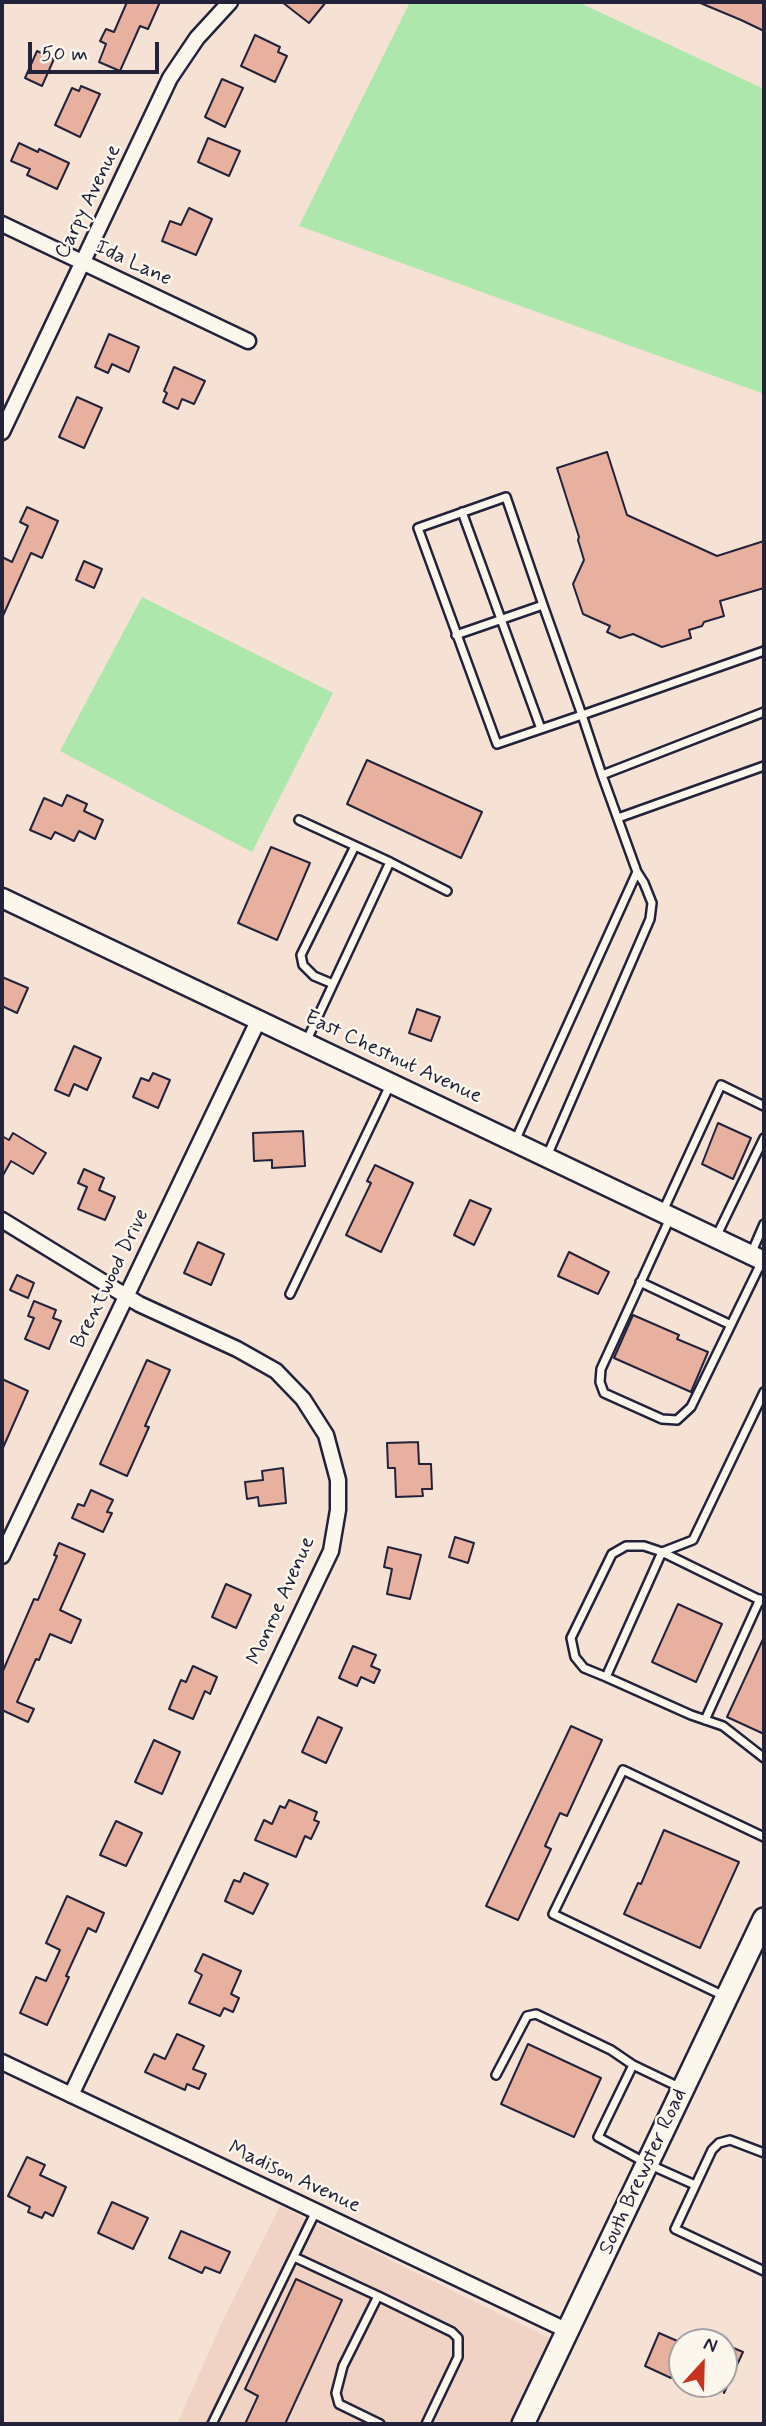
<!DOCTYPE html>
<style>
body{margin:0}
#map{position:relative;width:766px;height:2426px;overflow:hidden;background:#f5e2d5;font-family:Mynerve,sans-serif}
canvas{display:block}
.frame{position:absolute;inset:0;border:4px solid #22223b;pointer-events:none}
.north{position:absolute;left:668px;top:2328px;width:70px;height:70px;box-sizing:border-box;background:#fbf7ec;border:2px solid #a4a2a5;border-radius:50%;rotate:22deg;font-size:19px;font-weight:700;line-height:28px;text-align:center;color:#22223b}
.north::after{content:'';display:block;margin:auto;width:24px;height:32px;background:#c8321e;clip-path:polygon(50% 0,100% 100%,50% 72%,0 100%)}
.scale{position:absolute;left:28px;top:42px;width:131px;height:32px;box-sizing:border-box;border:4px solid #22223b;border-top:0;padding-left:9px;font-size:21px;line-height:24px;white-space:nowrap;color:#22223b;-webkit-text-stroke:5px #fbf7ec;paint-order:stroke}
</style>
<div id="map">
<canvas width="766" height="2426"></canvas>
<div class="frame"></div>
<div class="north">N</div>
<div class="scale">50 m</div>
</div>
<script>
const g = document.querySelector('canvas').getContext('2d');
g.lineJoin = 'round';
function paint(path, color) {
  g.fillStyle = color;
  g.fill(path, 'evenodd');
}
function poly(rows) {
  const path = new Path2D();
  for (const r of rows) {
    path.moveTo(r[0], r[1]);
    for (let i = 2; i < r.length; i += 2) path.lineTo(r[i], r[i + 1]);
  }
  return path;
}
function trace(path, color, width, dash) {
  g.strokeStyle = color;
  g.lineWidth = width;
  g.lineCap = dash ? 'butt' : 'round';
  g.setLineDash(dash || []);
  g.stroke(path);
}
function label(font, color, halo, rows, align = 'center') {
  g.font = font + ' Mynerve,sans-serif';
  g.lineWidth = 5;
  g.setLineDash([]);
  g.textBaseline = 'middle';
  g.strokeStyle = halo;
  g.fillStyle = color;
  for (const [text, x, y, turn = 0] of rows) {
    g.save();
    g.translate(x, y);
    g.rotate((+turn || 0) * Math.PI / 180);
    g.textAlign = isNaN(turn) ? turn : align;
    if (halo) g.strokeText(text, 0, 0);
    g.fillText(text, 0, 0);
    g.restore();
  }
}
const built = poly([
 [280,2206,553,2340,514,2424,177,2424,224,2318]
]);
const green = poly([
 [410,2,578,2,764,89,764,394,299,226],
 [142,597,333,693,252,852,60,751]
]);
const building = poly([
 [127,2,160,2,148,29,140,26,120,71,99,62,106,44,100,41,106,29,114,32,127,2],
 [282,2,326,2,309,23,282,2],
 [698,2,764,2,764,31,741,20,698,2],
 [255,35,280,47,278,52,287,56,275,82,241,66,255,35],
 [37,51,54,59,42,86,25,78,37,51],
 [222,79,243,88,225,127,205,117,222,79],
 [81,86,100,94,80,137,55,125,72,88,79,91,81,86],
 [208,138,240,151,229,176,198,162,208,138],
 [19,143,38,152,39,149,69,163,57,189,27,175,30,169,11,161,19,143],
 [189,208,212,219,196,255,162,241,170,221,181,225,189,208],
 [109,334,139,347,129,372,112,364,108,373,95,367,109,334],
 [174,367,205,381,194,404,182,399,178,409,163,402,167,393,164,391,174,367],
 [77,397,102,408,84,448,59,437,77,397],
 [607,452,627,515,717,556,764,541,764,588,720,601,724,616,704,622,702,626,689,630,691,638,662,647,633,634,620,638,607,632,610,626,583,614,573,584,584,560,578,540,579,537,557,468,607,452],
 [27,507,58,521,42,558,31,553,2,618,2,557,12,562,28,526,20,522,27,507],
 [84,561,102,569,94,588,76,580,84,561],
 [367,760,482,812,461,858,347,804,367,760],
 [67,795,87,804,84,811,103,820,95,839,79,831,74,841,55,832,51,839,30,830,44,798,62,806,67,795],
 [271,847,310,863,277,940,238,923,271,847],
 [2,977,28,988,17,1013,2,1006,2,977],
 [417,1009,440,1017,431,1041,409,1033,417,1009],
 [74,1046,101,1058,87,1090,74,1084,69,1096,55,1090,74,1046],
 [153,1073,170,1080,158,1108,133,1097,141,1078,149,1081,153,1073],
 [718,1123,751,1138,733,1179,702,1164,718,1123],
 [303,1131,305,1166,272,1168,272,1160,254,1161,253,1133,303,1131],
 [13,1133,46,1153,33,1174,11,1161,2,1177,2,1136,9,1140,13,1133],
 [375,1165,413,1183,381,1252,346,1235,371,1183,367,1181,375,1165],
 [84,1169,104,1178,99,1190,115,1197,105,1220,78,1209,87,1187,78,1183,84,1169],
 [470,1200,491,1209,474,1245,454,1235,470,1200],
 [198,1242,224,1254,211,1285,184,1273,198,1242],
 [569,1252,609,1272,598,1294,558,1276,569,1252],
 [17,1275,34,1283,28,1298,10,1290,17,1275],
 [34,1301,56,1310,53,1318,61,1321,49,1349,25,1339,34,1318,28,1316,34,1301],
 [633,1315,679,1335,677,1339,708,1352,691,1392,614,1358,633,1315],
 [147,1360,170,1370,145,1426,149,1427,127,1476,100,1464,147,1360],
 [2,1379,28,1391,2,1450,2,1379],
 [418,1442,419,1464,431,1464,432,1489,422,1489,423,1496,396,1497,395,1468,388,1468,387,1443,418,1442],
 [283,1468,286,1503,259,1506,258,1497,247,1499,245,1482,263,1480,262,1471,283,1468],
 [91,1490,113,1500,107,1512,112,1513,103,1532,72,1518,78,1504,84,1506,91,1490],
 [455,1537,474,1543,468,1563,449,1557,455,1537],
 [59,1543,85,1554,60,1610,81,1620,71,1643,50,1634,39,1660,36,1659,17,1702,34,1709,28,1722,2,1710,2,1673,34,1599,38,1600,57,1556,54,1555,59,1543],
 [388,1547,421,1555,410,1599,387,1594,392,1569,384,1567,388,1547],
 [226,1584,251,1595,236,1628,212,1617,226,1584],
 [678,1604,722,1624,696,1682,652,1662,678,1604],
 [764,1637,764,1734,727,1717,764,1637],
 [353,1646,376,1655,371,1666,380,1670,374,1683,361,1677,357,1686,339,1678,353,1646],
 [193,1666,217,1677,210,1694,205,1691,193,1719,169,1709,181,1680,186,1682,193,1666],
 [318,1717,342,1728,326,1763,302,1752,318,1717],
 [571,1726,602,1740,567,1816,560,1813,545,1846,551,1849,518,1920,486,1906,571,1726],
 [154,1740,180,1752,162,1794,135,1782,154,1740],
 [289,1800,317,1812,314,1820,319,1822,311,1839,305,1836,296,1857,255,1840,264,1820,272,1824,280,1806,285,1808,289,1800],
 [116,1821,142,1833,126,1866,100,1855,116,1821],
 [664,1830,739,1862,700,1948,624,1914,638,1883,641,1884,664,1830],
 [244,1873,268,1884,253,1914,225,1901,234,1880,240,1882,244,1873],
 [67,1896,104,1913,96,1932,88,1928,66,1976,69,1977,47,2025,20,2013,36,1977,46,1981,60,1950,46,1943,67,1896],
 [203,1954,241,1971,231,1994,239,1998,233,2012,224,2008,220,2016,189,2003,202,1975,195,1971,203,1954],
 [177,2034,204,2046,193,2069,206,2074,199,2089,187,2084,185,2090,145,2072,154,2054,165,2059,177,2034],
 [528,2044,601,2078,574,2137,501,2104,528,2044],
 [27,2157,45,2165,40,2175,66,2187,53,2216,45,2212,42,2218,28,2212,30,2207,8,2196,27,2157],
 [112,2202,148,2218,133,2249,98,2233,112,2202],
 [181,2231,230,2252,220,2273,205,2267,202,2273,169,2258,181,2231],
 [296,2279,342,2300,285,2424,245,2424,258,2396,245,2389,296,2279],
 [659,2333,682,2343,682,2353,671,2378,645,2366,659,2333],
 [724,2344,743,2352,724,2393,724,2344]
]);
const service = poly([
 [462,512,541,729],
 [456,635,543,605],
 [764,651,582,715,497,744,418,528,506,497,543,605,582,715,602,775,764,712],
 [618,818,764,766],
 [299,820,390,862,306,1042],
 [390,862,447,891],
 [333,984,314,976,303,965,301,955,355,846],
 [515,1141,637,872],
 [547,1156,650,919,652,903,644,883,637,872,602,775],
 [663,1211,721,1085,764,1106],
 [671,1216,601,1369,600,1382,604,1393,662,1419,677,1420,691,1407,762,1261],
 [716,1237,764,1138],
 [751,1254,764,1224],
 [640,1282,731,1325],
 [290,1294,391,1083],
 [764,1392,693,1540,662,1552,606,1677,691,1715,723,1726,764,1758],
 [606,1677,584,1668,575,1657,571,1638,612,1554,626,1546,644,1546,662,1552,764,1602],
 [705,1720,760,1599],
 [724,1996,553,1914,623,1770,764,1837],
 [496,2075,527,2016,536,2014,611,2050,633,2065],
 [681,2088,633,2065,598,2137,648,2164,695,2185],
 [764,2153,730,2140,719,2143,712,2150,675,2229,764,2271],
 [294,2257,378,2296,343,2366,336,2393,339,2404,380,2424],
 [378,2296,452,2332,458,2338,458,2357,426,2424],
 [212,2424,316,2211]
]);
const minor = poly([
 [2,224,248,341],
 [2,432,170,78,197,38,230,2],
 [2,1220,139,1304,237,1349,276,1371,303,1399,326,1435,338,1480,338,1510,331,1551,71,2095],
 [2,1556,258,1021],
 [2,2062,568,2331]
]);
const tertiary = poly([
 [2,898,764,1261]
]);
const secondary = poly([
 [523,2424,764,1919]
]);
const streetNames = [
 ["Carpy Avenue",89,202,-64],
 ["Ida Lane",133,264,25],
 ["East Chestnut Avenue",393,1058,25],
 ["Brentwood Drive",111,1279,-64],
 ["Monroe Avenue",282,1601,-66],
 ["South Brewster Road",644,2172,-65],
 ["Madison Avenue",294,2178,25]
];
paint(built, '#f1d3c5');
paint(green, '#aee7ab');
paint(building, '#e8b09f');
trace(building, '#22223b', 2);
trace(service, '#22223b', 12);
trace(minor, '#22223b', 19);
trace(tertiary, '#22223b', 23);
trace(secondary, '#22223b', 26);
trace(service, '#fbf7ec', 7);
trace(minor, '#fbf7ec', 14);
trace(tertiary, '#fbf7ec', 18);
trace(secondary, '#fbf7ec', 21);
label('21px', '#22223b', '#fbf7ec', streetNames);
</script>
